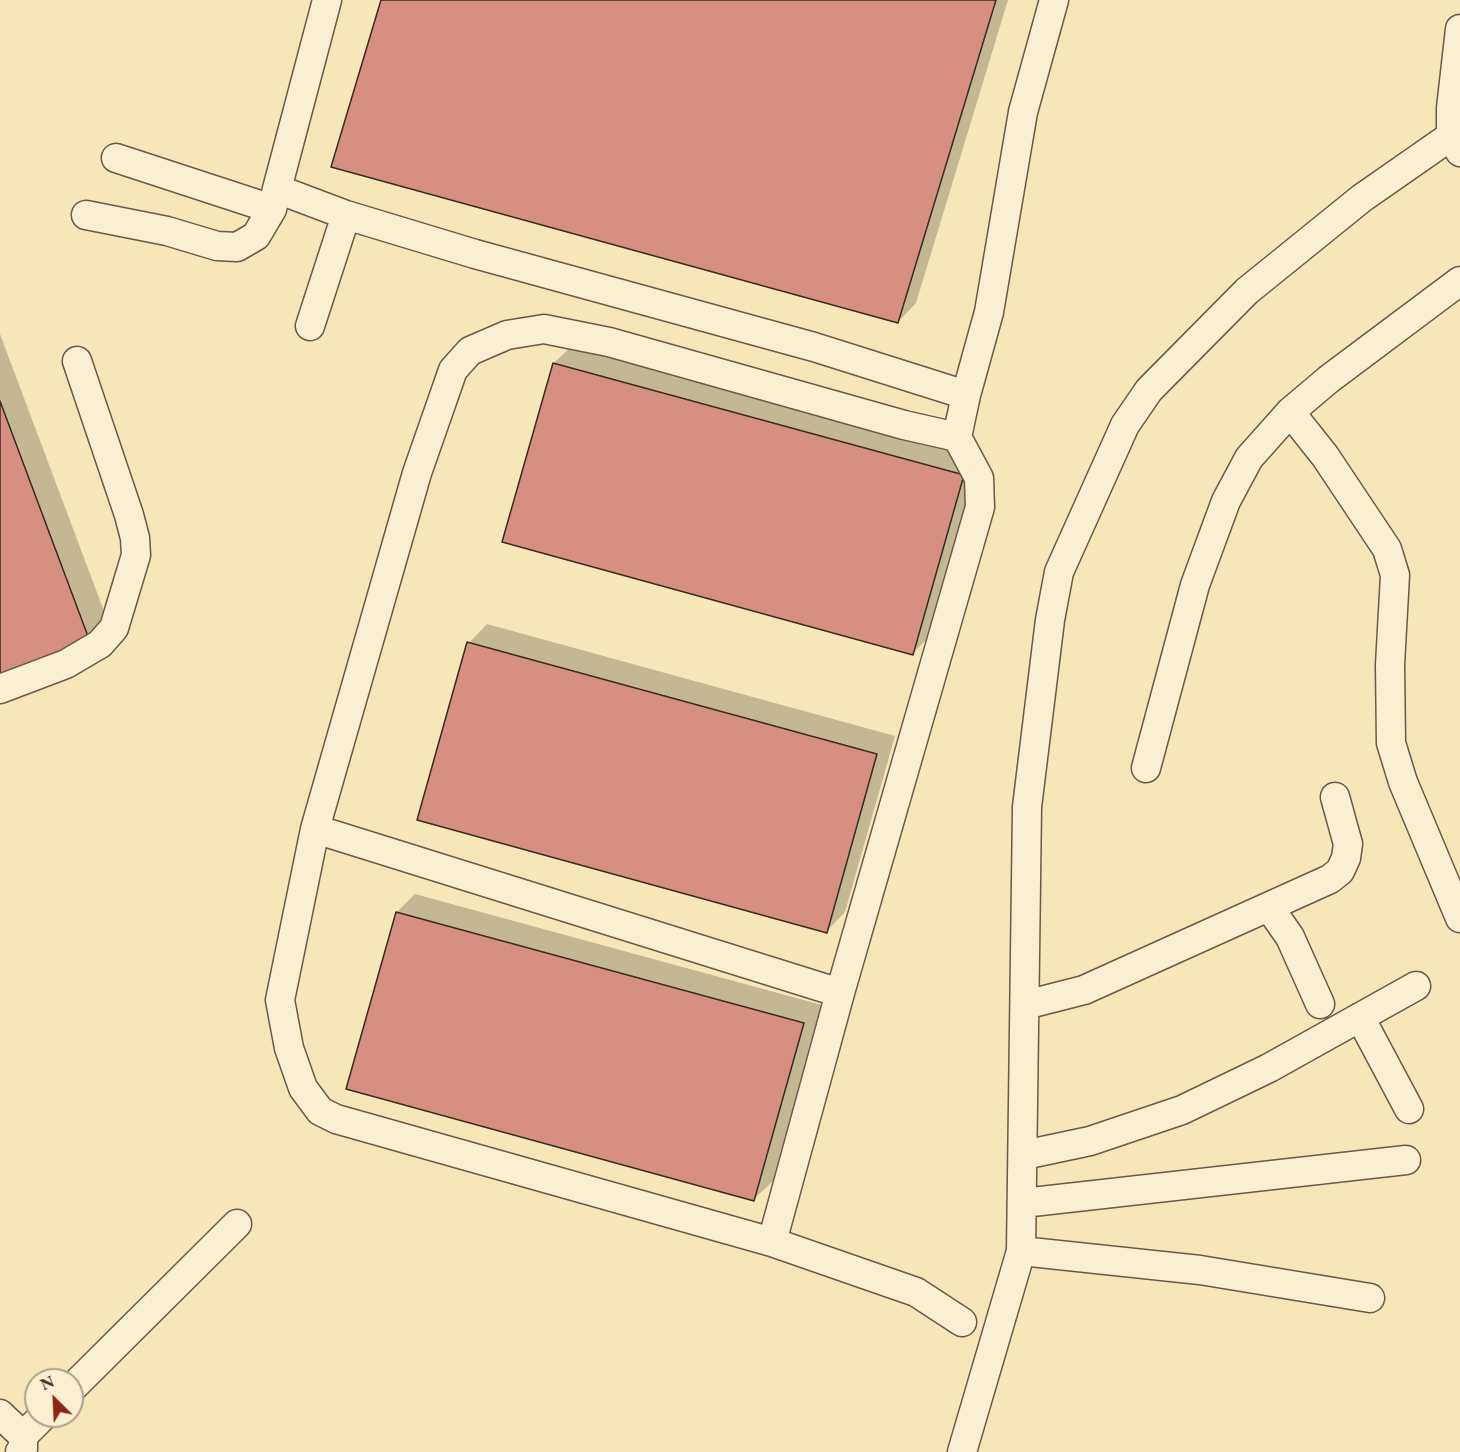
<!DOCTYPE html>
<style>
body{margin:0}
#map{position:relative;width:1460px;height:1452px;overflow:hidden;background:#f6e7b8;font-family:"EB Garamond",serif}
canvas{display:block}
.north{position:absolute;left:24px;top:1368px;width:60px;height:60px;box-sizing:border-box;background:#f9efd1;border:2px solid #aca18b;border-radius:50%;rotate:336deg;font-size:16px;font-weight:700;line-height:24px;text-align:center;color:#382c23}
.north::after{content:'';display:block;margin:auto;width:21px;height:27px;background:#8f2418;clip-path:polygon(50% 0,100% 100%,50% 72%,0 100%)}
</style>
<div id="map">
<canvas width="1460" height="1452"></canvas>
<div class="north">N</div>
</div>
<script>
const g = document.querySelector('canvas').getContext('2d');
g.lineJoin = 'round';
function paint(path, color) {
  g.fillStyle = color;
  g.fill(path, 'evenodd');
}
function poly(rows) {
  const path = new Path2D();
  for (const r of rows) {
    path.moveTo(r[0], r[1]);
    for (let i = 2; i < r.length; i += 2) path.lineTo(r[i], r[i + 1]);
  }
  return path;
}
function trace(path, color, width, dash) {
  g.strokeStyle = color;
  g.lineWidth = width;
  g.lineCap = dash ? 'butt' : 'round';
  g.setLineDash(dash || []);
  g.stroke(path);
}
const shadow = poly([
 [382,0,1008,0,916,303,898,322],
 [0,334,110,627,0,680],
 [573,345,981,457,931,635,913,653,554,363],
 [487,624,895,736,845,912,827,931,469,643],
 [415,894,822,1005,773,1181,754,1199,397,912]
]);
const building = poly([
 [381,0,996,0,898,323,331,167,381,0],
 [553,363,964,475,913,655,502,542,553,363],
 [0,401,92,647,0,681,0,401],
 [467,642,877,754,827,933,417,820,467,642],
 [396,912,804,1023,754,1201,346,1089,396,912]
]);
const minor = poly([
 [327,0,277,189,346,215,475,254,814,347,966,395,989,312,1023,112,1054,0],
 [1460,29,1451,108,1451,136,1460,152],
 [116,158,272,209],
 [86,215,167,231,217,246,237,247,256,236,272,209,277,189],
 [310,326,346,215],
 [1290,412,1325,456,1387,549,1395,575,1390,665,1391,743,1403,782,1460,918],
 [957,437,904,425,609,342,544,329,507,335,470,351,453,370,417,473,315,829,280,1000,289,1048,303,1088,320,1111,336,1119,772,1242,916,1292,962,1322],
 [0,689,66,664,100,644,114,628,136,555,135,538,129,515,77,361],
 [1146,768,1195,585,1226,501,1249,458,1290,412,1329,379,1460,281],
 [315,829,840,993],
 [1269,907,1290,937,1320,1004],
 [1025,1005,1084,990,1330,879,1340,871,1346,858,1348,844,1335,797],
 [1360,1017,1409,1109],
 [1024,1155,1090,1141,1182,1110,1269,1068,1416,986],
 [1023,1203,1406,1160],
 [772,1242,840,993,980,507,979,478,957,437,966,395],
 [1021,1251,1200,1270,1370,1298],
 [72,1388,237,1224],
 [0,1414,23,1436,23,1449,20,1452],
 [23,1436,43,1416],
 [962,1452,1021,1251,1027,807,1050,620,1059,572,1125,425,1149,390,1247,291,1362,198,1451,136]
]);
paint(shadow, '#0003');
paint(building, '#d78f7f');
trace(building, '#382c23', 1.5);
trace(minor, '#685b48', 31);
trace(minor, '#f9efd1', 28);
</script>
